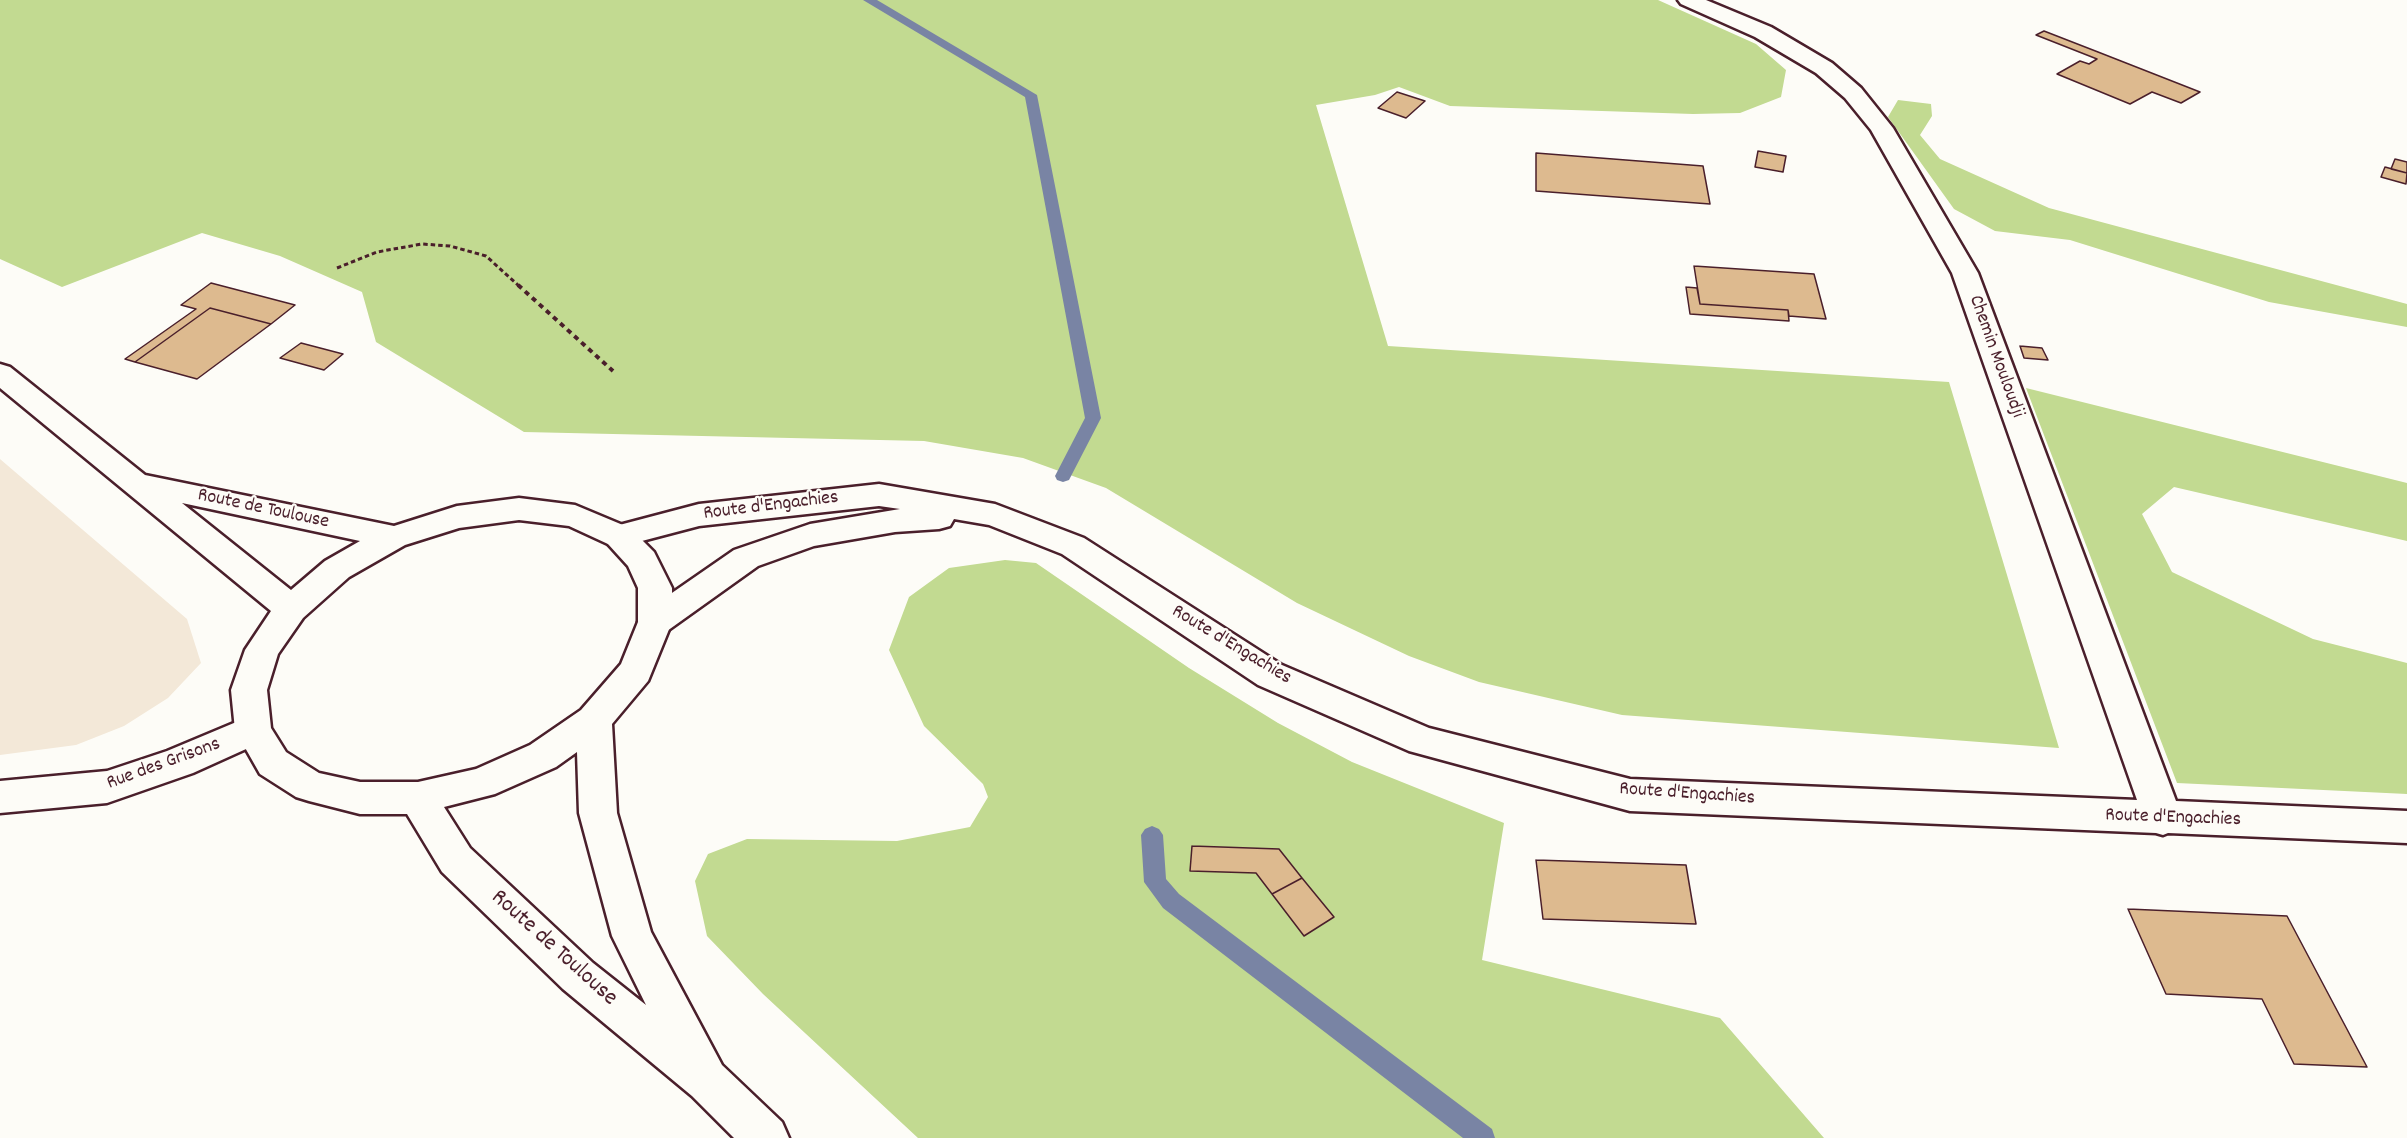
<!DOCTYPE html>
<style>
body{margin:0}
canvas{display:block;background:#fdfcf7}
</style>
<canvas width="2407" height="1138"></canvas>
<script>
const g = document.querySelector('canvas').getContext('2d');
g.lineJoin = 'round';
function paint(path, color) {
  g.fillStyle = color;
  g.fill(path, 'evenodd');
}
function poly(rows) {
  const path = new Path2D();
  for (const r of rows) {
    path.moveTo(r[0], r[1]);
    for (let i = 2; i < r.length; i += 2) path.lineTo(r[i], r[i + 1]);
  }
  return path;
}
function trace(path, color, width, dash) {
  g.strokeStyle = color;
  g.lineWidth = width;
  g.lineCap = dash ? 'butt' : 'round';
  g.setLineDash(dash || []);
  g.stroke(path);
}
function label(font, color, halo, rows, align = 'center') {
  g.font = font + ' Dekko,sans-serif';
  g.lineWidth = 4.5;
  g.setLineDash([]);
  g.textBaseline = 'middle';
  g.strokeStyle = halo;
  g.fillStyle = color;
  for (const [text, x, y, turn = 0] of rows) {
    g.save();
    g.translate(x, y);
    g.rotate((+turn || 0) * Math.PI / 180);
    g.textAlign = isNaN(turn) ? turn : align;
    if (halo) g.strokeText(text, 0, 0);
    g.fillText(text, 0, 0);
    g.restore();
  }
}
const built = poly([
 [0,459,187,619,201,663,168,698,124,726,76,745,0,755]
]);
const green = poly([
 [0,0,1658,0,1756,44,1786,70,1781,97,1740,113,1693,114,1450,106,1399,87,1375,95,1316,105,1388,346,1949,382,2059,748,1622,715,1479,682,1409,656,1297,603,1106,488,1023,458,924,441,524,432,376,342,362,292,280,256,202,233,62,287,0,259],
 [1898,100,1931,104,1932,116,1920,135,1940,159,2049,208,2407,304,2407,327,2269,302,2070,240,1995,231,1954,209,1888,117],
 [2026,388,2407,483,2407,541,2174,487,2142,514,2172,572,2313,639,2407,663,2407,794,2177,783],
 [1005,560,1036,563,1189,668,1278,723,1352,762,1504,823,1482,960,1720,1018,1824,1138,918,1138,763,994,707,936,695,881,708,854,747,839,897,841,970,827,988,797,983,784,924,726,889,650,909,597,949,568]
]);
const stream = poly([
 [863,0,877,0,1037,95,1101,418,1069,480,1063,482,1057,480,1055,476,1085,418,1025,97,863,0],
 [1152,826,1159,829,1163,835,1166,879,1179,894,1492,1129,1495,1138,1463,1138,1163,908,1144,882,1141,835,1145,829,1152,826]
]);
const building = poly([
 [2044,31,2098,52,2200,92,2181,103,2152,92,2130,104,2057,74,2080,61,2089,64,2097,59,2036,35,2044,31],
 [1397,92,1425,101,1406,118,1378,108,1397,92],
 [1758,151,1786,156,1783,172,1755,167,1758,151],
 [1536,153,1703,166,1710,204,1536,191,1536,153],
 [2395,159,2407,162,2407,173,2391,169,2395,159],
 [2385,167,2407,173,2406,184,2381,177,2385,167],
 [1694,266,1814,274,1826,319,1789,316,1788,310,1700,304,1694,266],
 [211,283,295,305,271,324,210,308,135,362,125,359,196,309,181,305,211,283],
 [1686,287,1697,288,1700,304,1788,310,1789,321,1690,314,1686,287],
 [210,308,271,324,197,379,135,362,210,308],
 [301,343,343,354,324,370,280,358,301,343],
 [2020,346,2042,348,2048,360,2024,358,2020,346],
 [1192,846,1279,849,1302,878,1272,894,1256,873,1190,871,1192,846],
 [1536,860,1686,865,1696,924,1543,919,1536,860],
 [1302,878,1334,917,1304,936,1272,894,1302,878],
 [2128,909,2287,916,2367,1067,2294,1064,2262,999,2166,994,2128,909]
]);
const pathFar1 = poly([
 [337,268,377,252,422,244,450,246,486,256,519,286]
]);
const path = poly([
 [518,285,613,371]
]);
const minor = poly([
 [1678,0,1706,0,1771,27,1832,63,1861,88,1893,128,1978,273,2176,801,2407,811,2407,843,2168,833,2163,835,2156,833,1630,811,1409,751,1258,685,1062,554,989,525,954,519,950,526,939,529,895,532,814,546,758,566,667,631,655,635,643,631,638,622,643,613,734,550,810,524,900,509,879,506,699,526,619,547,608,544,603,536,608,528,699,504,879,484,995,504,1084,538,1282,665,1429,728,1630,779,2137,800,1952,273,1871,130,1845,98,1816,73,1755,37,1681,4,1678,0],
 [253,715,266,720,271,730,266,740,193,773,107,803,0,813,0,781,107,771,167,751,253,715]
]);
const major = poly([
 [0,364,10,367,145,475,394,526,457,506,519,498,575,505,630,528,654,552,672,588,672,622,648,681,612,724,617,813,651,932,722,1065,782,1122,789,1138,734,1138,692,1096,563,989,442,872,407,814,360,814,309,801,296,797,260,774,235,730,231,690,245,650,271,611,0,388,0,364],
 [182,503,360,541,325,561,291,590,182,503],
 [519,520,569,526,608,544,628,566,638,588,638,622,621,664,581,710,530,745,476,769,418,782,360,782,319,773,286,752,271,728,267,690,278,654,303,618,349,577,405,545,459,528,519,520],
 [577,752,579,813,612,936,646,1005,593,963,470,848,444,807,495,794,556,767,577,752]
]);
const streetNames = [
 ["Chemin Mouloudji",1995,357,70],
 ["Route d'Engachies",771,507,-7],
 ["Route de Toulouse",263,510,12],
 ["Route d'Engachies",1231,646,31],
 ["Rue des Grisons",164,765,-20],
 ["Route d'Engachies",1687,795,4],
 ["Route d'Engachies",2173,819,2]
];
const nearStreetnames = [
 ["Route de Toulouse",553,949,42]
];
paint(built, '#f3e8d8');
paint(green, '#c2da91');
paint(stream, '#7984a4');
paint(building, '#ddba8f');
trace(building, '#4a1f2b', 1.5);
trace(minor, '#4a1f2b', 5);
trace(major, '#4a1f2b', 5);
trace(pathFar1, '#4a1f2b', 3, [4.5, 3]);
trace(path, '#4a1f2b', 4, [5, 4.5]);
paint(minor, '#fdfcf7');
paint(major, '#fdfcf7');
label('20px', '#4a1f2b', '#fdfcf7', streetNames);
label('24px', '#4a1f2b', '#fdfcf7', nearStreetnames);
</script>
